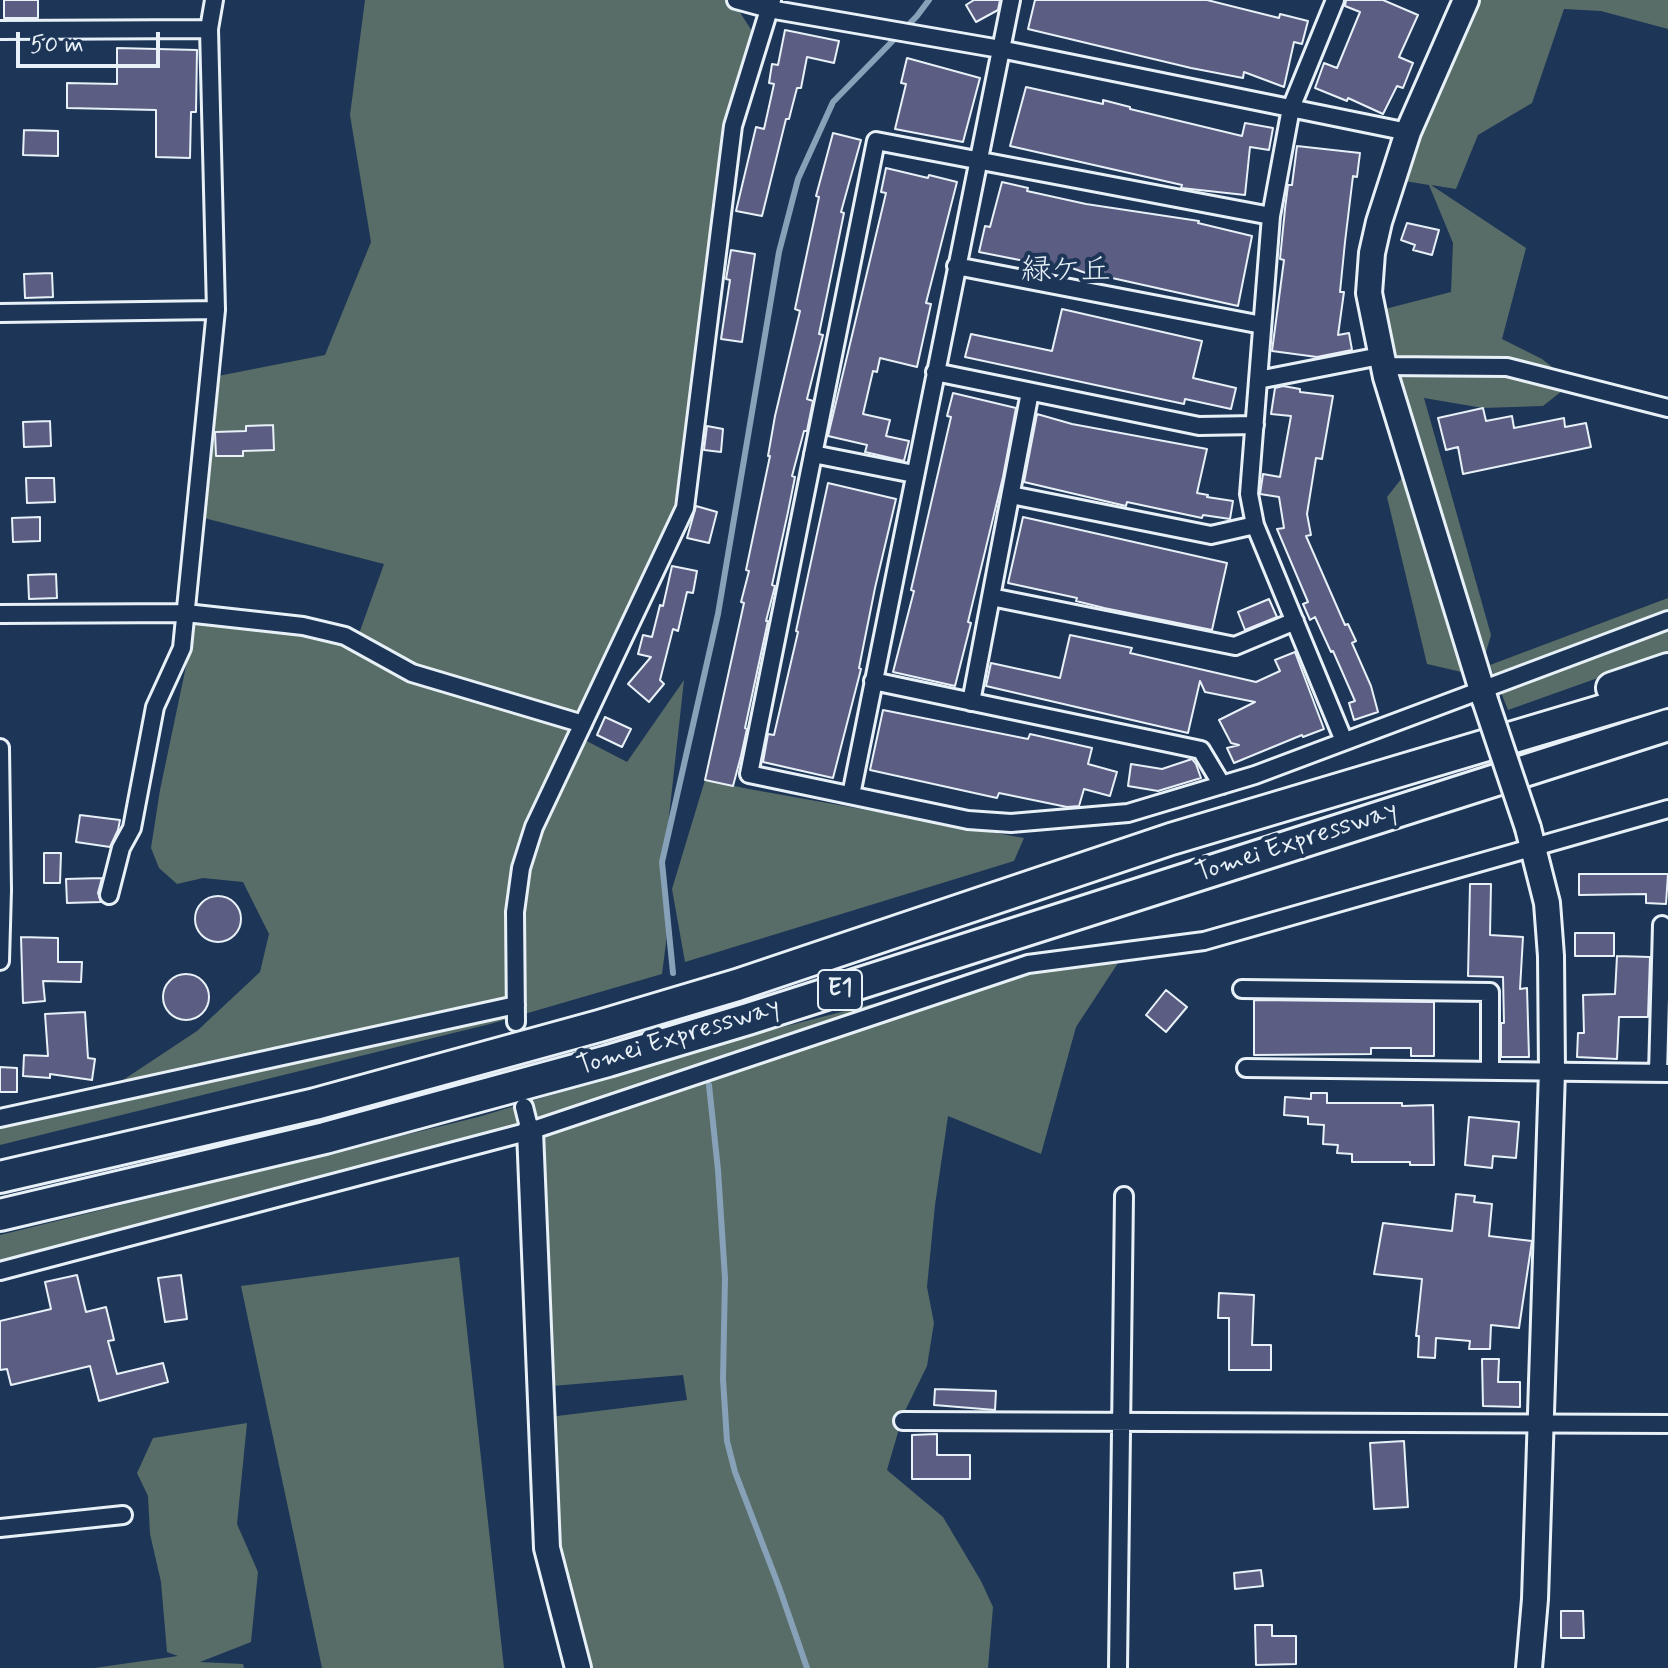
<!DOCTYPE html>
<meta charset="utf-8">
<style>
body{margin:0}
#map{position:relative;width:1668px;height:1668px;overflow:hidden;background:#1d3557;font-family:Mynerve,sans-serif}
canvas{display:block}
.scale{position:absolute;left:16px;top:32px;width:144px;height:36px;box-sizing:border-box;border:4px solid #e8f1f8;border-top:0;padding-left:10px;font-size:24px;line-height:28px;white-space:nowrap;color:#e8f1f8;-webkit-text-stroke:6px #1d3557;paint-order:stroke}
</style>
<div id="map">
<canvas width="1668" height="1668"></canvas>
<div class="scale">50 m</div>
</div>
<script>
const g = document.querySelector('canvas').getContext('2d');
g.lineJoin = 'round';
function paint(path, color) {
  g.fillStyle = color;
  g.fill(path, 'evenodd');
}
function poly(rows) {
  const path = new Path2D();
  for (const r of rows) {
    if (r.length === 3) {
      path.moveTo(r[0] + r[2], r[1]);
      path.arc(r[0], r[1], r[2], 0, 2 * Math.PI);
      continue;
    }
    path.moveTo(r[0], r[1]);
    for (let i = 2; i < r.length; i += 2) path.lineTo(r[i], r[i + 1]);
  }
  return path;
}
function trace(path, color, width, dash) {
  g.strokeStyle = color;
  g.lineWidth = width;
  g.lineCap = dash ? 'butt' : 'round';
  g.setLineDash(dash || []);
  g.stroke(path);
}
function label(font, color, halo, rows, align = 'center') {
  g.font = font + ' Mynerve,"Klee One",sans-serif';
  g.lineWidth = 8;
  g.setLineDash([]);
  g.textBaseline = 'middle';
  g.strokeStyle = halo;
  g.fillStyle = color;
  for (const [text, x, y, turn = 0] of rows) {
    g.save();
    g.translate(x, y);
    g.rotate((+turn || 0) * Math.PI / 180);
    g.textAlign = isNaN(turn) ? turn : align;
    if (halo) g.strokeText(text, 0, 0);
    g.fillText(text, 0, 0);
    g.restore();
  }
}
const green = poly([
 [365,0,732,0,759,42,726,182,699,398,664,551,577,736,627,762,684,680,663,871,668,927,662,974,490,1024,0,1145,0,1117,120,1082,197,1031,260,972,269,934,243,882,203,878,177,884,159,868,151,848,160,790,197,614,356,642,384,564,204,518,218,376,325,355,371,242,350,115],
 [1462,0,1668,0,1668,29,1601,11,1564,9,1532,103,1478,135,1456,189,1431,185,1526,248,1502,339,1542,359,1572,383,1543,406,1483,408,1424,398,1491,635,1479,676,1427,664,1387,497,1413,464,1363,330,1385,309,1451,292,1453,243,1429,185,1393,179],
 [1668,598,1668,653,1508,710,1490,665],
 [705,780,749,789,1024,838,1014,861,685,962,672,889],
 [1120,960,1076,1027,1041,1154,948,1116,935,1205,927,1287,934,1323,927,1366,903,1415,887,1470,943,1517,981,1581,993,1607,988,1668,578,1668,547,1548,541,1418,687,1400,683,1375,540,1387,530,1131,178,1224,0,1261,0,1235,478,1117,744,1037,876,1003,582,1113,1034,963],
 [459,1257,504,1668,322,1668,241,1286],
 [247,1423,237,1524,258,1572,251,1642,200,1662,243,1664,244,1668,94,1668,178,1656,167,1652,161,1582,150,1534,148,1496,137,1473,153,1438]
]);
const stream = poly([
 [673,973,662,862,718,614,779,252,798,179,833,102,917,16,929,0],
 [709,1085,718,1170,725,1278,723,1379,727,1441,735,1472,779,1587,807,1668]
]);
const building = poly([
 [4,0,38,0,38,18,4,18,4,0],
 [974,0,1000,0,998,10,976,22,966,5,974,0],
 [1035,0,1207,0,1279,18,1280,14,1308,21,1302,44,1294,42,1284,87,1244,72,1243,78,1191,68,1028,29,1035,0],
 [1346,0,1383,0,1418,15,1399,57,1413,63,1403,88,1397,86,1383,114,1348,98,1347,101,1315,88,1324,63,1337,68,1360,12,1345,6,1346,0],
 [785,30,839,41,834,63,807,57,801,88,797,88,789,119,786,119,762,216,736,211,756,127,764,129,774,84,769,83,772,64,778,65,785,30],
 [117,48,197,50,196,112,191,112,190,158,156,157,156,110,67,108,67,83,117,84,117,48],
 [907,58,980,78,963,142,895,129,906,84,901,83,907,58],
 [1026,87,1103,104,1103,100,1130,107,1130,109,1242,136,1245,123,1273,128,1269,150,1250,147,1245,195,1181,188,1182,185,1010,146,1026,87],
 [24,130,58,131,58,156,23,155,24,130],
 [833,133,861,140,841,212,844,213,819,334,823,335,807,399,813,401,807,431,804,431,792,476,795,477,788,512,772,585,775,586,766,621,768,621,745,728,747,729,741,756,733,786,705,780,744,603,741,602,749,571,746,570,770,456,768,456,775,416,800,311,795,309,819,197,816,196,833,133],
 [1297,146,1360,153,1357,177,1353,176,1345,242,1340,292,1344,292,1338,335,1349,333,1352,350,1317,357,1272,351,1284,260,1280,259,1285,209,1288,185,1292,185,1297,146],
 [886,168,928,178,929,175,957,182,926,303,931,304,917,367,880,358,877,372,873,371,863,414,890,420,886,436,909,441,904,461,865,452,867,445,828,436,886,193,881,192,886,168],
 [1002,182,1028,188,1027,191,1086,204,1199,221,1198,223,1252,236,1238,306,1103,276,1102,279,1061,264,1060,268,979,252,985,226,990,227,1002,182],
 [1407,223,1439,230,1432,255,1413,250,1415,245,1401,240,1407,223],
 [731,250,755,254,742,342,721,339,730,280,726,279,731,250],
 [52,273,53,297,25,298,24,274,52,273],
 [1062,309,1202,341,1193,378,1236,388,1231,409,1185,399,1184,404,965,357,971,334,1052,351,1062,309],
 [1283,386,1300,389,1300,392,1333,396,1322,459,1316,458,1307,514,1311,535,1306,536,1345,625,1348,624,1356,641,1352,643,1371,686,1378,712,1354,720,1349,703,1355,701,1333,651,1331,652,1315,617,1310,620,1303,604,1308,602,1277,529,1284,528,1279,497,1260,494,1263,474,1280,477,1291,416,1271,414,1275,388,1283,386],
 [953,393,1016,408,1003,477,968,622,971,623,955,686,893,672,914,591,911,590,951,417,947,416,953,393],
 [1483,408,1486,421,1512,416,1514,428,1564,418,1565,427,1586,423,1591,447,1463,474,1458,447,1446,450,1438,418,1483,408],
 [1037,414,1072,424,1207,449,1197,493,1208,495,1207,497,1233,501,1230,519,1203,515,1202,518,1127,502,1126,506,1024,482,1037,414],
 [50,421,51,446,24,447,23,422,50,421],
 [273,425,274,450,243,451,243,456,216,456,215,432,246,431,246,426,273,425],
 [707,426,723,429,721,452,704,450,707,426],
 [26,478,54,478,55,502,27,503,26,478],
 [828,483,896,499,875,588,859,668,861,669,833,778,763,762,768,734,774,735,798,632,796,631,828,483],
 [696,506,717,512,709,543,687,538,696,506],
 [40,517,40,541,13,542,12,518,40,517],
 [1023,517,1227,563,1212,630,1104,608,1076,601,1077,598,1008,583,1023,517],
 [672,566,697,571,693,593,687,592,678,631,673,629,660,680,664,684,649,702,628,684,651,657,638,654,643,635,652,637,660,605,663,606,672,566],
 [56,574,57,598,29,599,28,575,56,574],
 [1269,599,1277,617,1245,630,1238,612,1269,599],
 [1070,635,1132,648,1130,653,1256,682,1280,671,1275,660,1295,652,1324,729,1303,737,1302,735,1234,763,1227,748,1239,745,1231,743,1219,720,1255,702,1205,692,1200,681,1188,733,986,686,991,663,1060,678,1070,635],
 [883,710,1028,739,1030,734,1092,748,1088,764,1117,772,1110,796,1084,789,1079,806,1067,807,999,793,997,798,870,770,883,710],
 [605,717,631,729,622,747,597,735,605,717],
 [1192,759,1196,764,1201,778,1158,791,1128,786,1131,764,1162,769,1192,759],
 [80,815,120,820,118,830,110,847,76,842,80,815],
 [44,853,61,853,60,883,44,883,44,853],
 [1579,874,1668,874,1666,904,1646,903,1646,894,1579,895,1579,874],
 [102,878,98,893,101,902,67,903,66,879,102,878],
 [1470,884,1491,884,1490,935,1523,937,1520,989,1527,988,1529,1057,1501,1057,1501,1023,1504,1023,1503,977,1468,976,1470,884],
 [218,919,23],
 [1575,933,1614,933,1614,956,1575,956,1575,933],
 [21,937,58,938,58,962,82,962,81,982,43,981,45,1001,23,1003,21,937],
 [1617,956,1650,957,1648,1017,1619,1017,1617,1059,1577,1057,1578,1033,1584,1033,1583,995,1615,994,1617,956],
 [186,997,23],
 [1166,990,1187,1007,1166,1032,1146,1015,1166,990],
 [1254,1000,1434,1002,1434,1056,1411,1056,1411,1048,1371,1048,1371,1054,1254,1055,1254,1000],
 [85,1012,88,1058,95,1059,92,1080,50,1074,50,1078,23,1076,24,1055,48,1056,45,1014,85,1012],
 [0,1067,17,1068,17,1092,0,1092,0,1067],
 [1311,1093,1327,1093,1327,1103,1402,1103,1402,1106,1433,1105,1434,1165,1410,1165,1410,1162,1352,1162,1352,1154,1337,1153,1338,1145,1323,1144,1324,1125,1308,1124,1308,1117,1284,1115,1285,1097,1311,1099,1311,1093],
 [1469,1117,1519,1122,1516,1158,1493,1156,1492,1168,1465,1165,1469,1117],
 [1456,1194,1475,1196,1474,1202,1492,1204,1489,1236,1532,1241,1519,1328,1491,1325,1490,1349,1469,1349,1470,1341,1436,1338,1435,1358,1418,1357,1419,1336,1416,1336,1422,1279,1374,1274,1383,1223,1452,1231,1456,1194],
 [77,1275,86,1312,106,1307,114,1340,108,1341,117,1374,163,1363,168,1382,99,1401,90,1366,11,1385,7,1369,0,1370,0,1321,51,1309,45,1282,77,1275],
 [181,1275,187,1319,165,1322,158,1278,181,1275],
 [1219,1293,1254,1295,1252,1345,1271,1345,1271,1370,1229,1370,1229,1318,1218,1318,1219,1293],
 [1482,1359,1499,1359,1498,1382,1520,1382,1520,1407,1483,1406,1482,1359],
 [935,1389,996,1391,995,1410,934,1405,935,1389],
 [937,1434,937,1455,970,1455,970,1479,912,1479,912,1435,937,1434],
 [1404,1441,1408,1507,1374,1509,1370,1443,1404,1441],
 [1261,1570,1263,1586,1235,1589,1234,1573,1261,1570],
 [1561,1611,1583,1611,1584,1638,1561,1638,1561,1611],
 [1255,1625,1272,1625,1272,1636,1296,1636,1296,1664,1256,1665,1255,1625]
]);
const street = poly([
 [736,0,769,9,1000,49,1408,132],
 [1335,0,1291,108,1271,216,1249,494,1255,525,1344,741],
 [0,30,209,29,214,0],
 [1271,216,876,141,749,774,968,820,1011,823,1128,813,1255,775,1668,620],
 [956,266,1262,325],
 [0,313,216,310],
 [1383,366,1507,367,1668,408],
 [935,372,1199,426,1255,425],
 [1258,380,1380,356],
 [813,454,914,474],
 [1011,495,1211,535,1255,525],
 [991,597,1235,646,1295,621],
 [0,614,186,613,303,626,345,636,412,673,583,724],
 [873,681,1201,750,1222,785],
 [971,702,1030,392],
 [0,748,2,890,0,961],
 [851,795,1011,0],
 [109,895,121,848,132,828,155,707,182,648,216,310,209,29],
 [1242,989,1490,992,1490,1071],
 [516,1022,515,912,521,868,534,827,685,508,733,126,772,0],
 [1246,1068,1668,1073],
 [1658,1073,1662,925],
 [524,1107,530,1131],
 [0,1118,516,1005],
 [0,1271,530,1131,1028,964,1204,941,1668,809],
 [903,1421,1668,1424],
 [0,1528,123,1515],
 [1118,1668,1124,1196]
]);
const secondary = poly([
 [1466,0,1408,132,1379,222,1372,253,1369,293,1386,377,1485,700],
 [1528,828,1547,903,1551,956,1552,1071,1535,1599,1529,1668],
 [530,1131,547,1548,578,1668]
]);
const highway = poly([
 [1612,688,1668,669],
 [0,1177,315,1104,599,1026,737,985,1171,839,1668,691],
 [0,1215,325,1138,608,1061,748,1019,1668,725]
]);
const secondaryBridge = poly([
 [1485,700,1528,828]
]);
const shields = [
 [840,990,44]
];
const shieldNames = [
 ["E1",840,990]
];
const streetNames = [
 ["Tomei Expressway",1297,843,-18],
 ["Tomei Expressway",679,1038,-17]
];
const quarterNames = [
 ["緑ケ丘",1066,273]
];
paint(green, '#586d68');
trace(stream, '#86a1b8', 6);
paint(building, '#5b5e82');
trace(building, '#e8f1f8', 2);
trace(street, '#e8f1f8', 22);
trace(secondary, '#e8f1f8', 30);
trace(highway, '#e8f1f8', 36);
trace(street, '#1d3557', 16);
trace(secondary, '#1d3557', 24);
trace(highway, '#1d3557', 30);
trace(secondaryBridge, '#e8f1f8', 30, []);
trace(secondaryBridge, '#1d3557', 24);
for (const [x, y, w] of shields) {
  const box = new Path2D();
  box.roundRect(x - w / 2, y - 20, w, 40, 6);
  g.fillStyle = '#1d3557';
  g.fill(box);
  trace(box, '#e8f1f8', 2);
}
label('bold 24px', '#e8f1f8', null, shieldNames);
label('26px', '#e8f1f8', '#1d3557', streetNames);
label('30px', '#e8f1f8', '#1d3557', quarterNames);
</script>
